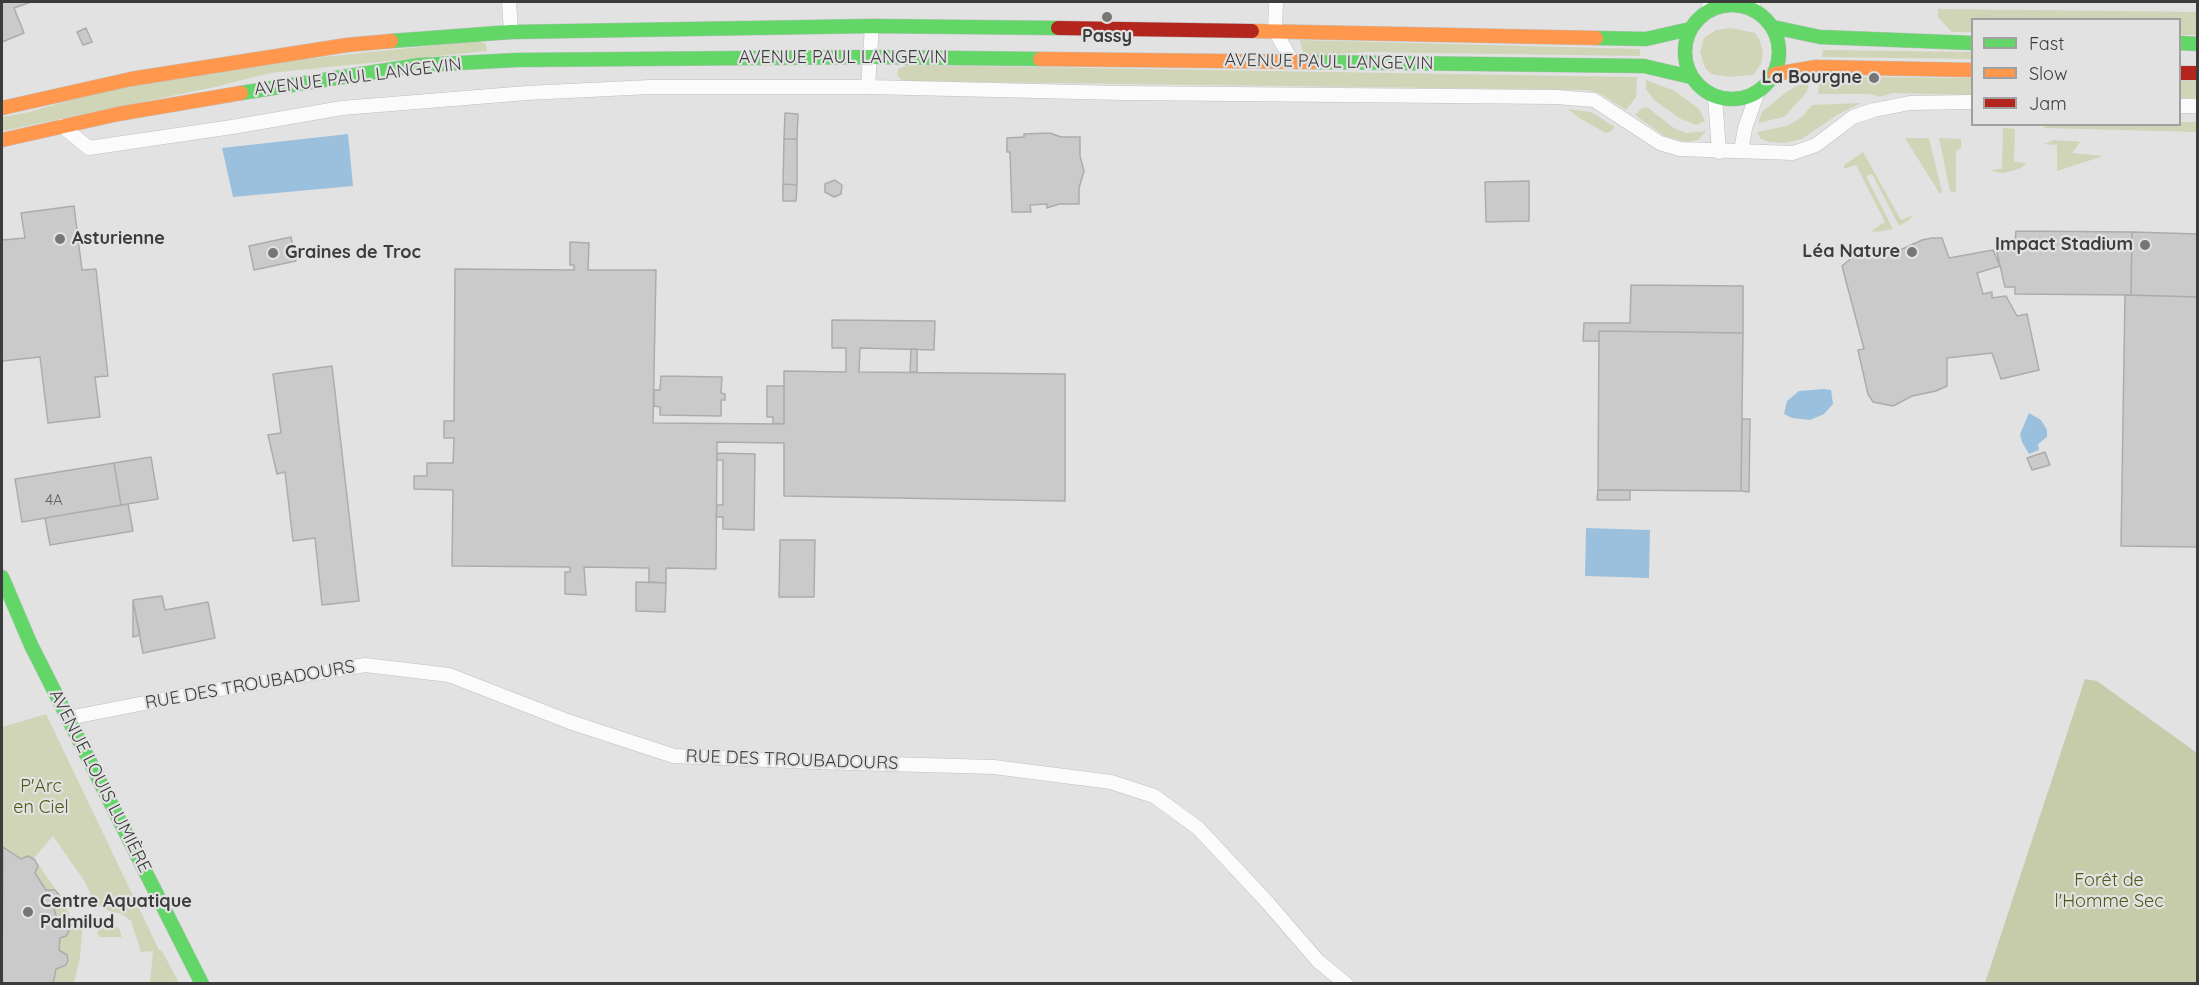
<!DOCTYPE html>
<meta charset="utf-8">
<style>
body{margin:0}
#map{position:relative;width:2199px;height:985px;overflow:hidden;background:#e2e2e3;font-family:Quicksand,sans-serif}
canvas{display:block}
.frame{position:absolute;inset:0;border:3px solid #3c3c3d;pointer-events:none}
.legend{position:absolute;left:1971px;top:18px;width:210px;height:108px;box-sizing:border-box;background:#e2e2e3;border:2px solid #a0a0a1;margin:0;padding:8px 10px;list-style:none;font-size:18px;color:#3c3c3d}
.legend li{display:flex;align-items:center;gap:12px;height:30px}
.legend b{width:30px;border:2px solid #a0a0a1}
</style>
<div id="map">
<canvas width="2199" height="985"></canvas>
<div class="frame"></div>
<ul class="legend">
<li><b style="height:8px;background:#63d668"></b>Fast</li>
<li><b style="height:8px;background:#ff974d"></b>Slow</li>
<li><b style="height:8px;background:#b3261e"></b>Jam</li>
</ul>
</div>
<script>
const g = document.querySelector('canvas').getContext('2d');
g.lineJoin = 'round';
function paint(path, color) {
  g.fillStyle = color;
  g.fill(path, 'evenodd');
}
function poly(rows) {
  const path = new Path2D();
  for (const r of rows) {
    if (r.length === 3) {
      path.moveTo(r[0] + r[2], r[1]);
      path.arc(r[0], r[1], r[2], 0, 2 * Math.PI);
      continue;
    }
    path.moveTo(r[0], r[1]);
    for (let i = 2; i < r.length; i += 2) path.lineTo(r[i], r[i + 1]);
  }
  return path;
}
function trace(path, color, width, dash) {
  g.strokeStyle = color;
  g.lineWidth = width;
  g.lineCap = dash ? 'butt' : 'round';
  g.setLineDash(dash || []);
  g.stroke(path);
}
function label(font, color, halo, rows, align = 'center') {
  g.font = font + ' Quicksand,sans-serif';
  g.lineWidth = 4.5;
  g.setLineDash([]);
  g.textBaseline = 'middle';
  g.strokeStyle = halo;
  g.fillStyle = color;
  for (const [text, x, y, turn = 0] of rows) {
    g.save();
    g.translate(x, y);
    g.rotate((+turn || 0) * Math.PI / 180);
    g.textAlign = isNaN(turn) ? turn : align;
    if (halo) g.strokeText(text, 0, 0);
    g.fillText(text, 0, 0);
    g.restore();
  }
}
const green = poly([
 [1938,9,2197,12,2197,35,2180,35,2180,20,1972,20,1972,32,1952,32,1938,17],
 [1731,28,1755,33,1759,39,1763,52,1761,64,1753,75,1729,77,1711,74,1705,68,1700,52,1704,38,1716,30],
 [1300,40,1640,49,1640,56,1366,52,1304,56],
 [477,41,486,44,487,51,270,73,215,87,2,131,2,117,29,112,123,85,256,64],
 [1823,50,1972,52,1972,59,1822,57],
 [907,65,1637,77,1636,97,1626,110,1601,94,1587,90,902,81,897,75,898,69],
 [1858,77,1972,78,1972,95,1893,93,1879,97,1870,94,1818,94,1820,78],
 [1646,80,1675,91,1699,109,1705,121,1696,125,1681,119,1654,100,1646,89],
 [2180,81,2197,81,2197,98,2180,98],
 [1809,82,1807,92,1784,117,1758,123,1762,112,1785,93,1796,86],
 [1861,103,1837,115,1802,139,1785,143,1770,142,1761,139,1757,132,1787,126,1802,117,1812,105],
 [1647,107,1674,128,1686,133,1706,131,1698,140,1688,142,1666,137,1635,115,1642,108],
 [1568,109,1591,112,1615,127,1610,132,1606,133,1579,118],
 [2180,122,2197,122,2197,132,2044,128,2044,125,2180,124],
 [2003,128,2015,129,2014,162,2027,163,2019,169,2003,173,1995,172,1991,170,2002,169],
 [1905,138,1929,138,1942,192,1940,194],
 [1939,138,1961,139,1961,148,1956,151,1956,192,1950,191],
 [2054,140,2080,142,2072,153,2103,156,2057,171,2057,145,2044,144],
 [1863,152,1901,220,1913,215,1909,220,1899,226,1872,174,1866,176,1893,229,1877,232,1871,231,1885,222,1856,165,1844,169,1844,165],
 [46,714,159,950,162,951,179,983,150,983,153,951,141,952,131,921,122,914,109,911,94,902,85,882,53,836,34,858,64,902,72,921,83,921,80,957,74,983,2,984,2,727],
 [110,924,119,928,122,937,99,937,97,932,103,926]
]);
const forest = poly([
 [2085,679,2097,681,2197,753,2197,983,1985,983]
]);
const water = poly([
 [348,134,353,186,233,197,222,148],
 [1823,389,1831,390,1833,404,1824,414,1810,420,1792,418,1784,414,1787,401,1799,391],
 [2029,413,2041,420,2047,430,2047,437,2038,444,2039,450,2029,454,2022,442,2020,434],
 [1586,528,1650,530,1649,578,1585,576]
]);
const building = poly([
 [2,2,31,2,14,8,24,33,2,42,2,2],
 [86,28,92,42,83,45,77,32,86,28],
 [785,113,798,114,797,139,784,139,785,113],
 [1050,133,1061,137,1080,137,1080,156,1084,171,1079,188,1079,204,1059,204,1047,208,1047,204,1030,205,1031,212,1012,212,1010,152,1007,152,1007,138,1024,137,1024,134,1050,133],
 [784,139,797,139,797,185,783,184,784,139],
 [835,180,842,185,841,194,834,197,825,192,825,184,835,180],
 [1529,181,1529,221,1486,222,1485,182,1529,181],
 [783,184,797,185,796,201,783,201,783,184],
 [74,206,82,270,96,269,108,376,95,377,100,417,48,423,40,357,2,361,2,240,25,238,21,213,74,206],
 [2016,231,2132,232,2131,295,2015,294,2015,287,2005,287,1996,248,2015,242,2016,231],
 [2132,232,2198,234,2198,297,2131,295,2132,232],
 [291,237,296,261,254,270,249,246,291,237],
 [1932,238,1942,238,1949,258,1993,250,2000,266,1977,273,1983,294,1992,292,1992,298,2006,296,2017,316,2027,314,2039,370,2001,379,1992,353,1947,358,1947,386,1936,391,1912,396,1893,406,1873,402,1868,394,1858,350,1864,349,1842,266,1853,257,1869,252,1898,251,1922,240,1932,238],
 [570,242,589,243,588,270,656,270,653,423,784,424,784,371,846,372,846,348,832,348,832,320,935,321,934,350,860,348,859,372,1065,374,1065,501,784,496,784,443,717,442,716,569,666,568,666,583,649,582,649,568,584,567,586,595,565,594,565,572,570,572,570,567,452,566,453,490,414,489,414,476,427,476,427,463,453,463,454,438,444,438,444,421,454,421,455,269,574,270,574,265,570,265,570,242],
 [1631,285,1743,286,1743,333,1599,331,1599,341,1583,341,1584,323,1630,323,1631,285],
 [2125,295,2198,297,2198,547,2121,546,2125,295],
 [1599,331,1743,333,1741,491,1598,490,1599,331],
 [911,349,917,349,917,372,910,372,911,349],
 [332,366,359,601,322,605,315,538,293,541,285,472,277,474,268,435,281,433,273,374,332,366],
 [661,376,722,377,721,393,725,394,725,400,721,400,721,416,660,415,660,407,654,406,654,390,660,390,661,376],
 [767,386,784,386,784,424,773,423,773,417,767,417,767,386],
 [1742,419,1750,419,1749,492,1741,491,1742,419],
 [2045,452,2050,465,2032,470,2027,458,2045,452],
 [717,453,755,454,754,530,723,529,723,517,716,517,717,505,723,505,723,460,717,460,717,453],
 [151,457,158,499,121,505,114,463,151,457],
 [114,463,121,505,22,522,15,479,114,463],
 [1598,490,1630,490,1630,500,1597,500,1598,490],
 [128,504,133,531,50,545,45,518,128,504],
 [780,540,815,540,814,597,779,597,780,540],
 [636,582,666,583,665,612,636,611,636,582],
 [162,596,165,610,208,602,215,638,143,653,133,600,162,596],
 [133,601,140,635,133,637,133,601],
 [3,847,21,859,28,856,35,860,38,866,35,873,46,890,55,890,60,896,60,903,54,908,57,920,66,921,69,925,69,931,66,936,60,938,59,950,67,955,68,960,66,965,56,969,53,984,2,984,3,847]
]);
const street = poly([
 [509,2,511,32],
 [1276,2,1275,31,1292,61],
 [1752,2,1754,10],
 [1707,12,1711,2],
 [868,87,872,26],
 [1715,97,1719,152],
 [2180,106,2198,106],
 [62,126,89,148,232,127,342,108,527,93,650,87,868,87,1121,93,1556,97,1594,100,1660,143,1680,149,1793,153,1816,145,1853,117,1874,110,1910,103,1972,102],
 [1741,151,1745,128,1757,94],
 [68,718,196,693,365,665,449,675,570,722,674,756,816,762,994,767,1111,782,1154,796,1198,828,1268,903,1318,961,1346,984]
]);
const fast = poly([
 [1732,52,47],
 [1773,27,1820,37,1972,43],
 [1596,38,1646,39,1690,29],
 [391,41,511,32,872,26,1058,28],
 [2180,43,2198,44],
 [1313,62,1644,66,1691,77],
 [241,93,419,65,517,60,871,57,1040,59],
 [2,577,31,645,202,984]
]);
const slow = poly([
 [1252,31,1596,38],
 [1040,59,1313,62],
 [1775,74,1816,67,1972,70],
 [2,108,131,79,347,45,391,41],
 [2,140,118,114,241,93]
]);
const jam = poly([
 [1058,28,1252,31],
 [2180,73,2198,73]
]);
const markers = [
 [1107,17,6,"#767677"],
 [1874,78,6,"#767677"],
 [60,239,6,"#767677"],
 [2145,245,6,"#767677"],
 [1912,252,6,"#767677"],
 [273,253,6,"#767677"],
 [28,912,6,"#767677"]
];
const numberNames = [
 ["4A",54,500]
];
const poiNames = [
 ["Passy",1107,37,"center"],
 ["La Bourgne",1862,78],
 ["Asturienne",72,239,"left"],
 ["Impact Stadium",2133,245],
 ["Léa Nature",1900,252],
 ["Graines de Troc",285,253,"left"],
 ["Centre Aquatique",40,902,"left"],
 ["Palmilud",40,923,"left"]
];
const streetNames = [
 ["AVENUE PAUL LANGEVIN",843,58],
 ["AVENUE PAUL LANGEVIN",1329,62,1],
 ["AVENUE PAUL LANGEVIN",358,77,-7],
 ["RUE DES TROUBADOURS",250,685,-10],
 ["RUE DES TROUBADOURS",792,760,2],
 ["AVENUE LOUIS LUMIÈRE",100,781,63]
];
const parkNames = [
 ["P'Arc",41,787],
 ["en Ciel",41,808],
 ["Forêt de",2109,881],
 ["l'Homme Sec",2109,902]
];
paint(green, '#d0d5b7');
paint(forest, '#c6cbaa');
paint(water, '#9bc0dd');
paint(building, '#cbcacb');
trace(building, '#acacad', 1.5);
trace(street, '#bfbfc0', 15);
trace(fast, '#bfbfc0', 15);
trace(slow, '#bfbfc0', 15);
trace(jam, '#bfbfc0', 15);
trace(street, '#fbfbfb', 14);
trace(fast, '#63d668', 14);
trace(slow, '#ff974d', 14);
trace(jam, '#b3261e', 14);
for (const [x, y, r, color] of markers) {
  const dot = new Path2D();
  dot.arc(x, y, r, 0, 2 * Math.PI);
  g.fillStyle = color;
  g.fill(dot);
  trace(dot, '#e2e2e3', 2);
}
label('15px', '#606061', null, numberNames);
label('bold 18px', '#3c3c3d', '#e2e2e3', poiNames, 'right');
label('18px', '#3c3c3d', '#e2e2e3', streetNames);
label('18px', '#515914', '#e2e2e3', parkNames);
</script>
